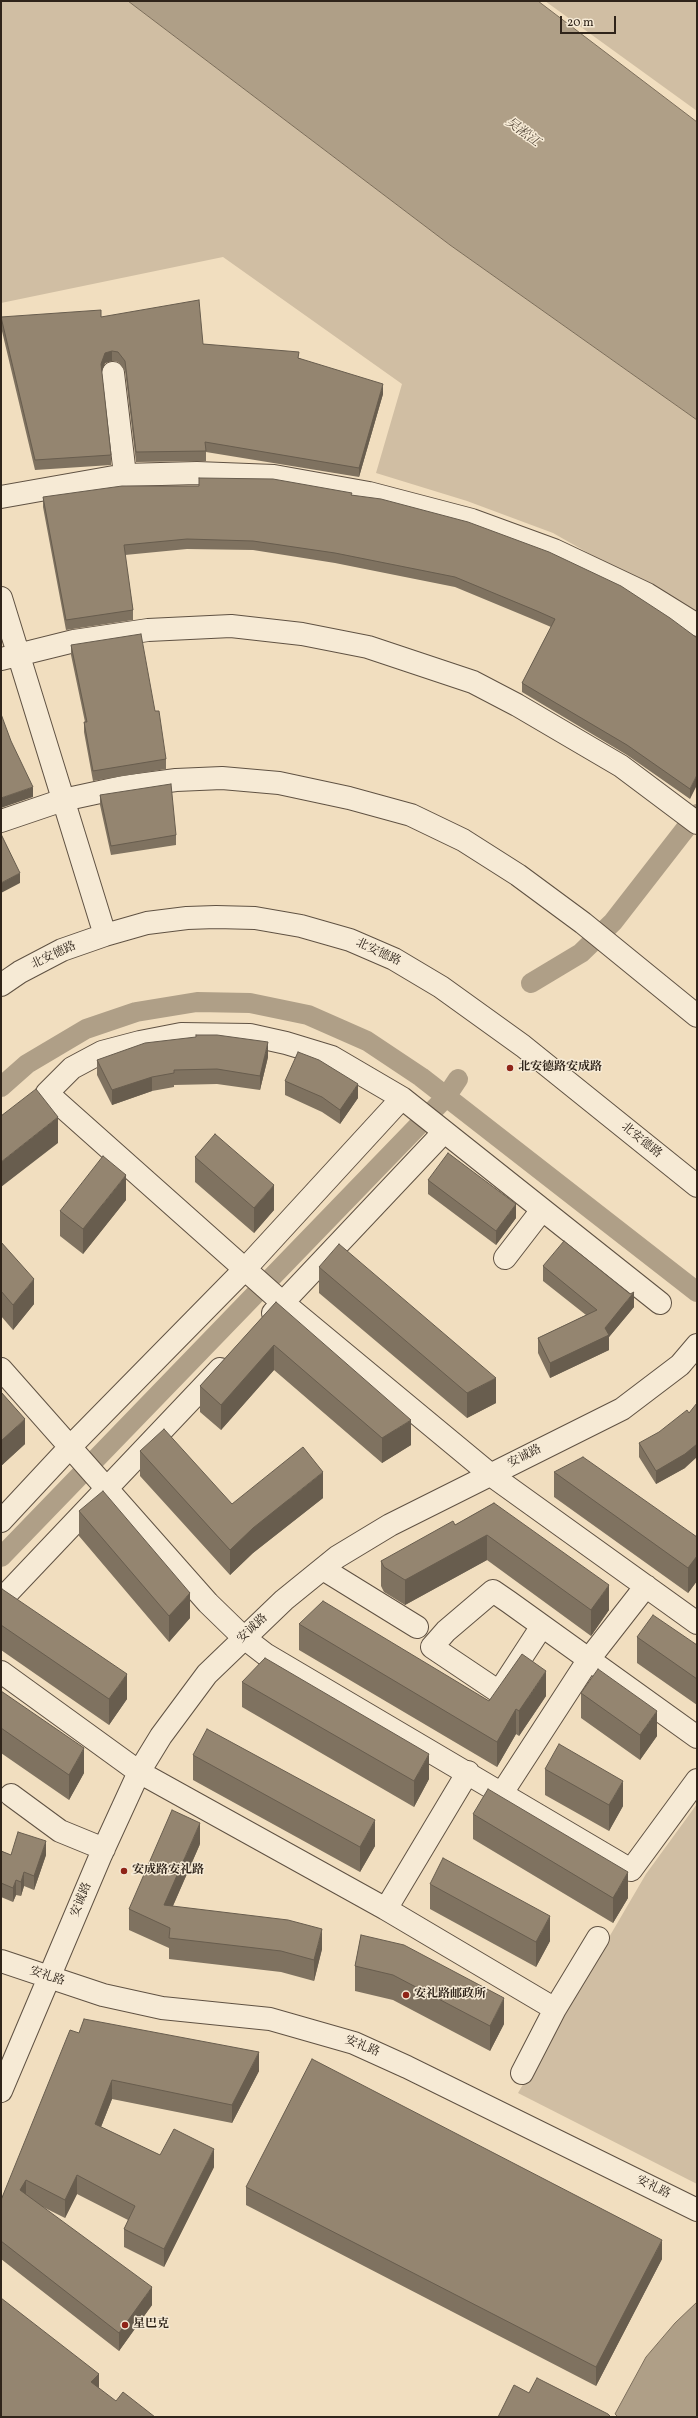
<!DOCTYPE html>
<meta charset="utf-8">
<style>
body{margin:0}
#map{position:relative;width:698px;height:2418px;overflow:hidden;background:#f1debf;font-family:Vollkorn,serif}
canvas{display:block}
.frame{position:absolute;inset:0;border:2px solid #2f241a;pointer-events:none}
.scale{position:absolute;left:560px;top:16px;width:56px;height:18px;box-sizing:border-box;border:2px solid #2f241a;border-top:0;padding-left:5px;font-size:12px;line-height:14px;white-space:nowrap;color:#2f241a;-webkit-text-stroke:3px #f6ead5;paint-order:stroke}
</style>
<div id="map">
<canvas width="698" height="2418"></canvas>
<div class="frame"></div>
<div class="scale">20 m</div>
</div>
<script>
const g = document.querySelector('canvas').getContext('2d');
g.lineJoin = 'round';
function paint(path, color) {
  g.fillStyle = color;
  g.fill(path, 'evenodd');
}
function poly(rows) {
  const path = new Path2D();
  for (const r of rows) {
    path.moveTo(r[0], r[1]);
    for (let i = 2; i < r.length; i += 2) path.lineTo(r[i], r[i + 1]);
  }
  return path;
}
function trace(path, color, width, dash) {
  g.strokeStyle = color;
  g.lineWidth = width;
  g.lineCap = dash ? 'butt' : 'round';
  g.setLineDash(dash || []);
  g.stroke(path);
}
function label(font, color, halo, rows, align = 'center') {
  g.font = font + ' Vollkorn,"Noto Serif SC",serif';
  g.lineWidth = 3;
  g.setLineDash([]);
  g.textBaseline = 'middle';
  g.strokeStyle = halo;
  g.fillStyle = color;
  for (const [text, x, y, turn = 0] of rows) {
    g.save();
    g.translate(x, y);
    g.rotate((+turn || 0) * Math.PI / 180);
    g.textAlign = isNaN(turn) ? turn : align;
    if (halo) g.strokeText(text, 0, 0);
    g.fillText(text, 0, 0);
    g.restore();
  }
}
const green = poly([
 [1,1,128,1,450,245,697,420,697,624,646,586,553,533,467,501,376,473,402,384,223,257,1,303],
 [545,1,697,1,697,111],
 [697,1804,697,2184,518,2093,646,1874]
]);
const water = poly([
 [128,1,538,1,697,122,697,420,450,245,128,1],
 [697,2302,697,2417,618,2417,615,2414,646,2357,675,2323,697,2302]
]);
const canal = poly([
 [531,983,581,953,613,922,697,814],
 [1,1087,27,1064,86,1029,136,1012,197,1002,250,1003,308,1015,367,1041,421,1077,697,1292],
 [1,1557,446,1097,458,1079]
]);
const minor = poly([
 [113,373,125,475],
 [1,497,125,475,197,473,274,476,369,493,472,520,554,550,647,594,697,625],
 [1,598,105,935],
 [1,659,74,641,148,630,231,626,302,634,368,647,473,682,517,705,621,766,697,823],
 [1,821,63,800,123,787,176,780,222,778,279,783,349,798,411,815,463,840,518,875,583,923,697,1016],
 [1,985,20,972,62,950,105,935,147,923,187,918,216,917,255,918,301,926,350,940,394,959,441,987,523,1046,697,1186],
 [505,1258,542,1210],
 [660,1303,402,1098,332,1057,286,1043,250,1035,181,1034,140,1042,102,1052,72,1068,47,1093,275,1296,491,1475,697,1623],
 [273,1313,443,1133],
 [1,1369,208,1603,243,1637,265,1654,631,1870,697,1780],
 [1,1521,70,1447,245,1269,402,1098],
 [323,1569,417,1627],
 [1,1600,220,1369],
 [542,1626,499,1692,432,1647,446,1631,493,1591,509,1602,697,1737],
 [1,1672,139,1772,386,1909,555,2009],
 [502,1793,589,1659,646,1586],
 [11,1795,60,1831,104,1849],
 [386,1909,468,1772],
 [1,1961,103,1995,162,2008,270,2019,354,2043,407,2067,697,2210],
 [522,2073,555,2009,598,1938],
 [1,2091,100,1857,139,1772,161,1736,207,1674,284,1600,337,1557,390,1525,622,1409,680,1365,697,1345]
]);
const wall = poly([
 [1,317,101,317,203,344,299,358,383,394,359,477,206,452,206,461,136,462,125,371,118,362,112,361,105,363,101,372,111,455,111,465,35,470,1,327],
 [352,495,697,638,690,799,627,755,522,692,522,683,551,627,537,621,455,587,335,563,253,550,187,549,125,555,133,610,133,620,66,630,43,507,43,497],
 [71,645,155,711,166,759,166,769,93,781,84,732,84,722,85,722,71,655],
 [100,795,176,835,176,845,111,855,100,805],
 [268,1057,260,1090,217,1084,174,1085,174,1087,152,1091,112,1105,97,1075,97,1060],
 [285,1081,358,1098,340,1124,322,1112,285,1095],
 [195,1157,274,1210,254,1233,195,1182],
 [428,1180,516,1218,496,1245,428,1194],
 [126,1200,83,1254,60,1236,60,1211],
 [1,1242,34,1304,13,1330,1,1316],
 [543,1266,634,1307,609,1337,609,1350,550,1378,538,1353,538,1338,586,1315,543,1281],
 [319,1267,496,1403,467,1418,319,1293],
 [276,1302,411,1445,382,1463,274,1370,221,1430,200,1412,200,1386],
 [1,1392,25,1444,1,1466],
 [639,1443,685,1468,656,1484,639,1457],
 [140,1451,232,1504,323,1498,253,1553,230,1575,140,1476],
 [554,1472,697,1537,697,1581,688,1593,554,1497],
 [494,1503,609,1610,591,1636,487,1560,405,1605,384,1592,381,1586,381,1561,455,1525],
 [79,1511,190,1618,169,1642,79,1536],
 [1,1590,127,1699,109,1725,1,1650],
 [299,1624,489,1701,546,1696,519,1736,516,1734,497,1767,299,1650],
 [637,1637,697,1645,697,1705,637,1663],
 [242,1682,429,1779,414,1807,242,1707],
 [1,1691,84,1773,69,1800,1,1753],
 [581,1693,657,1736,640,1760,581,1718],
 [193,1755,375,1846,360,1872,193,1780],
 [545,1769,623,1806,609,1831,545,1795],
 [473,1814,628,1898,613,1923,473,1839],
 [200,1844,173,1906,322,1949,314,1981,281,1972,169,1959,169,1948,129,1930,129,1909],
 [1,1851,11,1855,46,1855,34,1890,24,1886,21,1896,16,1895,13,1902,1,1897],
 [430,1884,550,1941,536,1967,430,1909],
 [361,1935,504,2024,490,2051,393,2000,355,1991,355,1966],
 [79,2033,259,2071,232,2123,112,2099,101,2127,160,2155,214,2167,164,2267,124,2247,124,2229,128,2220,77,2194,65,2218,41,2206,152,2305,119,2351,1,2259,1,2200],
 [246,2187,662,2259,596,2386,246,2205]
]);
const shadedWall = poly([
 [112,351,112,361,105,363,101,374,101,364,105,353],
 [383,384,383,394,359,477,359,468],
 [697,775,697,785,690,799,690,789],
 [33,787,33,797,1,808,1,798],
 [20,873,20,883,1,893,1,883],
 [268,1042,268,1057,260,1090,260,1076],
 [152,1077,152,1091,112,1105,112,1090],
 [358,1084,358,1098,340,1124,340,1110],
 [58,1117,58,1143,1,1187,1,1162],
 [126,1175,126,1200,83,1254,83,1229],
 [274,1185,274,1210,254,1233,254,1208],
 [516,1204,516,1218,496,1245,496,1231],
 [34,1279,34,1304,13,1330,13,1305],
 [634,1292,634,1307,609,1337,609,1350,550,1378,550,1363,605,1328],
 [274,1345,274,1370,221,1430,221,1405],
 [496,1378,496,1403,467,1418,467,1393],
 [25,1419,25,1444,1,1466,1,1441],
 [411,1420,411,1445,382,1463,382,1438],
 [697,1444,697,1457,685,1468,656,1484,656,1471],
 [323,1472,323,1498,253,1553,230,1575,230,1550,253,1528],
 [487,1535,487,1560,405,1605,405,1580],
 [697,1556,697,1581,688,1593,688,1568],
 [609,1585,609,1610,591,1636,591,1610],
 [190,1593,190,1618,169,1642,169,1616],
 [546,1671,546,1696,519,1736,519,1711],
 [127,1674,127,1699,109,1725,109,1699],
 [516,1709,516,1734,497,1767,497,1742],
 [657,1711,657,1736,640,1760,640,1735],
 [84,1748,84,1773,69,1800,69,1775],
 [429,1754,429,1779,414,1807,414,1781],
 [623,1781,623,1806,609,1831,609,1805],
 [375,1820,375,1846,360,1872,360,1847],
 [200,1823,200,1844,164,1926,164,1905],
 [46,1841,46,1855,34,1890,34,1876],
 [24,1872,24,1886,21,1896,21,1882],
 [628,1872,628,1898,613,1923,613,1898],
 [16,1880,16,1895,13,1902,13,1888],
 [550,1916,550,1941,536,1967,536,1942],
 [322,1929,322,1949,314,1981,314,1960],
 [504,1998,504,2024,490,2051,490,2026],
 [259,2052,259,2071,232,2123,232,2105],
 [112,2080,112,2099,95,2142,95,2124],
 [214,2149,214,2167,164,2267,164,2249],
 [77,2175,77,2194,65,2218,65,2200],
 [26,2180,26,2198,20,2190],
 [662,2240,662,2259,596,2386,596,2367],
 [152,2287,152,2305,119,2351,119,2333],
 [99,2374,99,2392,91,2382]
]);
const building = poly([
 [199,300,203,344,299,352,298,358,383,384,359,468,205,442,206,451,136,452,125,361,118,352,112,351,105,353,101,364,111,455,35,460,1,317,101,310,101,317,199,300],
 [199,478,273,479,352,493,351,495,381,499,468,522,549,552,621,586,670,618,697,638,697,775,690,789,627,745,522,683,555,619,537,611,455,577,335,553,253,541,187,539,124,545,133,610,66,620,43,497,122,486,199,486,199,478],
 [141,634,155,711,159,711,166,759,93,771,84,722,87,722,71,645,141,634],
 [1,714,11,741,33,787,1,798,1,714],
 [171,784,176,835,111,846,100,795,171,784],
 [1,834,20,873,1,883,1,834],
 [196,1035,217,1035,268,1042,260,1076,217,1069,174,1070,174,1073,152,1077,112,1090,97,1060,145,1043,196,1037,196,1035],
 [298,1052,319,1060,358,1084,340,1110,322,1097,285,1081,298,1052],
 [36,1089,58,1117,1,1162,1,1116,36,1089],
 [215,1134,274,1185,254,1208,195,1157,215,1134],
 [448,1153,516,1204,496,1231,428,1180,448,1153],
 [103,1156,126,1175,83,1229,60,1211,103,1156],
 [564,1241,630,1294,634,1292,605,1328,609,1335,550,1363,538,1338,597,1310,543,1266,564,1241],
 [1,1242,34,1279,13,1305,1,1291,1,1242],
 [339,1244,496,1378,467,1393,319,1267,339,1244],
 [276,1302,411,1420,382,1438,274,1345,221,1405,200,1386,276,1302],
 [1,1392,25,1419,1,1441,1,1392],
 [697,1403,697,1444,685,1454,656,1471,639,1443,659,1432,687,1410,689,1413,697,1403],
 [164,1429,232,1504,303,1447,323,1472,253,1528,230,1550,140,1451,164,1429],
 [583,1457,697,1537,697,1556,688,1568,554,1472,583,1457],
 [103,1491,190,1593,169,1616,79,1511,103,1491],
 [494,1503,609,1585,591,1610,487,1535,405,1580,384,1567,381,1561,453,1521,455,1525,494,1503],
 [2,1589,127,1674,109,1699,1,1625,1,1590,2,1589],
 [323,1601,489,1701,522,1654,546,1671,519,1711,516,1709,497,1742,299,1624,323,1601],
 [653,1615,697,1645,697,1679,637,1637,653,1615],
 [265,1658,429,1754,414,1781,242,1682,265,1658],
 [598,1669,657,1711,640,1735,581,1693,598,1669],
 [1,1691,84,1748,69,1775,1,1728,1,1691],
 [207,1729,375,1820,360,1847,193,1755,207,1729],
 [559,1744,623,1781,609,1805,545,1769,559,1744],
 [488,1789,628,1872,613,1898,473,1814,488,1789],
 [172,1810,200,1823,164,1905,288,1920,322,1929,314,1960,281,1951,169,1938,170,1928,129,1909,172,1810],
 [18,1832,46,1841,34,1876,24,1872,21,1882,16,1880,13,1888,1,1883,1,1851,11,1855,18,1832],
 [443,1858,550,1916,536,1942,430,1884,443,1858],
 [361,1935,404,1945,504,1998,490,2026,393,1975,355,1966,361,1935],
 [84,2019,259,2052,232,2105,112,2080,95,2124,160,2155,174,2129,214,2149,164,2249,124,2229,135,2206,77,2175,65,2200,26,2180,20,2190,152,2287,119,2333,1,2241,1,2200,70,2030,79,2033,84,2019],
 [312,2059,662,2240,596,2367,246,2187,312,2059],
 [1,2298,99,2374,91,2382,116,2401,123,2392,155,2417,1,2417,1,2298],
 [537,2378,608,2414,611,2417,498,2417,514,2385,529,2393,537,2378]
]);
const markers = [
 [510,1068,4,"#8f2418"],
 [124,1871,4,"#8f2418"],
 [406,1995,4,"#8f2418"],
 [125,2325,4,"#8f2418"]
];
const streetNames = [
 ["北安德路",378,953,25],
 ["北安德路",54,956,-25],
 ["北安德路",641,1141,39],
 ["安诚路",525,1457,-27],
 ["安诚路",253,1629,-43],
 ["安诚路",82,1900,-68],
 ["安礼路",47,1977,18],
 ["安礼路",362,2047,22],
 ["安礼路",653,2188,26]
];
const poiNames = [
 ["北安德路安成路",518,1068],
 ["安成路安礼路",132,1871],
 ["安礼路邮政所",414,1995],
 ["星巴克",133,2325]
];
const waterNames = [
 ["吴淞江",522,133,37]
];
paint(green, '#d0bea3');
paint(water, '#af9f87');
trace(water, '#7c6e5b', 1);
trace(canal, '#af9f87', 20);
trace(minor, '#605243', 24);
trace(minor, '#f6ead5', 22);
paint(wall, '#7f7260');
paint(shadedWall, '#685d4e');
paint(building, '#948570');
trace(building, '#685d4e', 1);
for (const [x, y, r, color] of markers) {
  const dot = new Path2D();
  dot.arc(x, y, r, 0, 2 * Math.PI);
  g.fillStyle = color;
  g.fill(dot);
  trace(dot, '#f6ead5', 1.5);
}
label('12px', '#2f241a', '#f6ead5', streetNames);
label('bold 12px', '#2f241a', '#f6ead5', poiNames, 'left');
label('italic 13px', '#5c4f40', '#f6ead5', waterNames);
</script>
